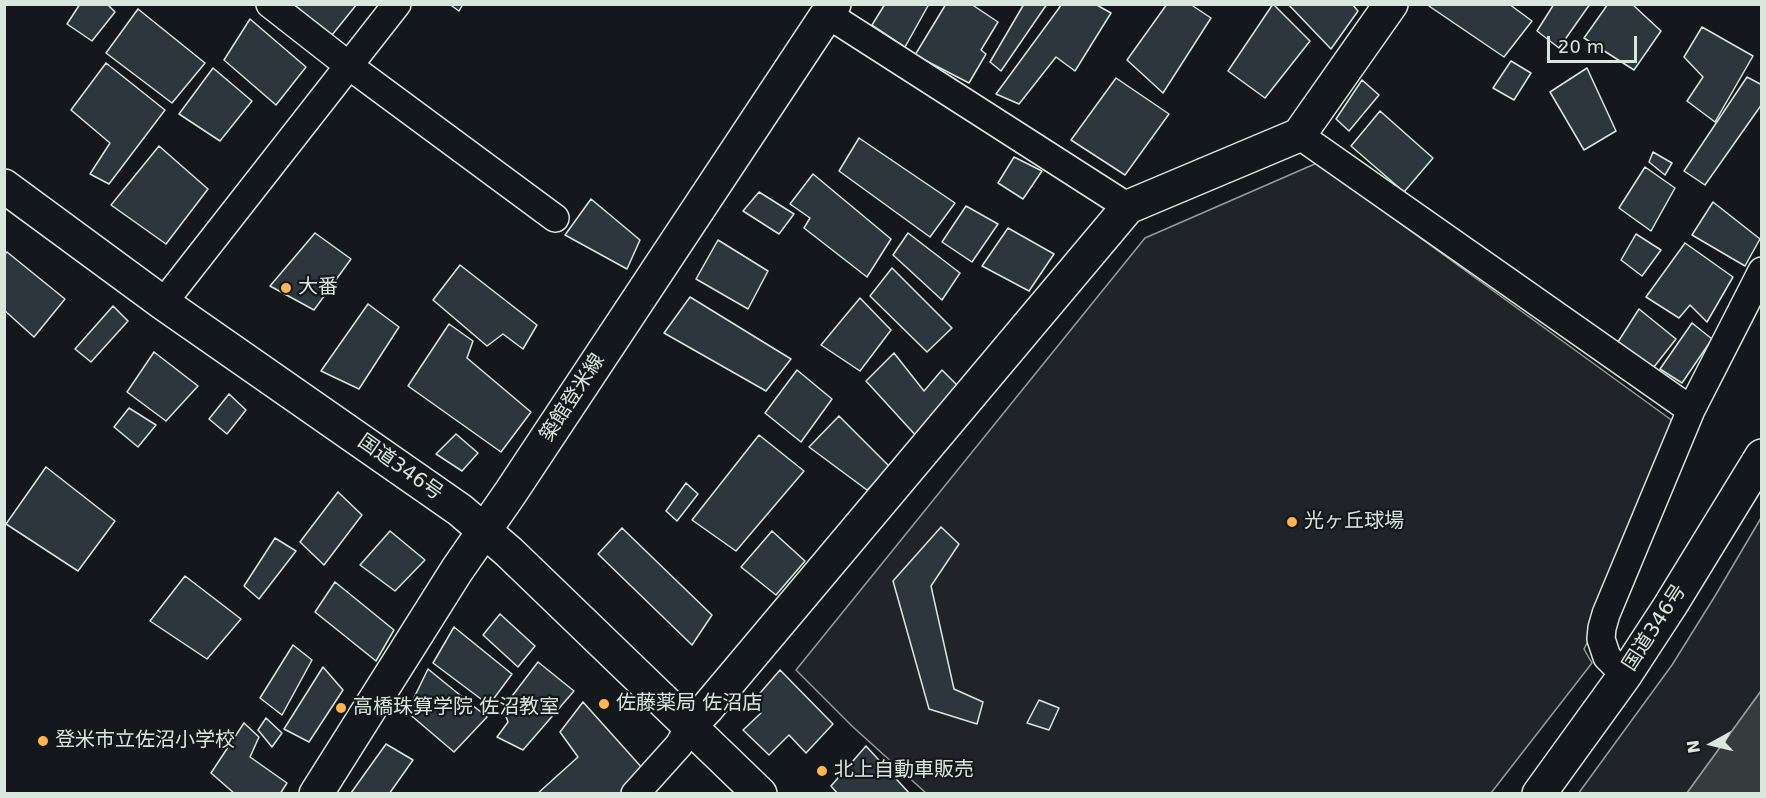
<!DOCTYPE html>
<meta charset="utf-8">
<style>
body{margin:0}
#map{position:relative;width:1766px;height:798px;overflow:hidden;background:#14181c;font-family:"DejaVu Sans",sans-serif}
canvas{display:block}
.frame{position:absolute;inset:0;border:6px solid #d8e6dc;pointer-events:none}
.north{position:absolute;left:1682px;top:714px;width:60px;height:60px;-webkit-text-stroke:4px #14181c;paint-order:stroke;rotate:262deg;font-size:16px;font-weight:700;line-height:24px;text-align:center;color:#d8e6dc}
.north::after{content:'';display:block;margin:auto;width:21px;height:27px;background:#d8e6dc;clip-path:polygon(50% 0,100% 100%,50% 72%,0 100%)}
.scale{position:absolute;left:1547px;top:36px;width:90px;height:27px;box-sizing:border-box;border:3px solid #d8e6dc;border-top:0;padding-left:8px;font-size:18px;line-height:21px;white-space:nowrap;color:#d8e6dc;-webkit-text-stroke:4px #14181c;paint-order:stroke}
</style>
<div id="map">
<canvas width="1766" height="798"></canvas>
<div class="frame"></div>
<div class="north">N</div>
<div class="scale">20 m</div>
</div>
<script>
const g = document.querySelector('canvas').getContext('2d');
g.lineJoin = 'round';
function paint(path, color) {
  g.fillStyle = color;
  g.fill(path, 'evenodd');
}
function poly(rows) {
  const path = new Path2D();
  for (const r of rows) {
    path.moveTo(r[0], r[1]);
    for (let i = 2; i < r.length; i += 2) path.lineTo(r[i], r[i + 1]);
  }
  return path;
}
function trace(path, color, width, dash) {
  g.strokeStyle = color;
  g.lineWidth = width;
  g.lineCap = dash ? 'butt' : 'round';
  g.setLineDash(dash || []);
  g.stroke(path);
}
function label(font, color, halo, rows, align = 'center') {
  g.font = font + ' "DejaVu Sans","Noto Sans JP",sans-serif';
  g.lineWidth = 4.5;
  g.setLineDash([]);
  g.textBaseline = 'middle';
  g.strokeStyle = halo;
  g.fillStyle = color;
  for (const [text, x, y, turn = 0] of rows) {
    g.save();
    g.translate(x, y);
    g.rotate((+turn || 0) * Math.PI / 180);
    g.textAlign = isNaN(turn) ? turn : align;
    if (halo) g.strokeText(text, 0, 0);
    g.fillText(text, 0, 0);
    g.restore();
  }
}
const green = poly([
 [1317,163,1670,419,1686,451,1584,649,1592,663,1491,793,926,793,853,727,796,670,1145,238,1317,163],
 [1761,518,1761,691,1687,793,1578,794,1672,665,1715,596,1761,518]
]);
const water = poly([
 [1761,691,1761,793,1687,793,1761,691]
]);
const building = poly([
 [80,4,107,4,115,12,92,41,67,24,80,4],
 [291,4,357,4,332,35,291,4],
 [449,4,463,4,459,11,449,4],
 [885,4,929,4,905,47,872,25,885,4],
 [946,4,971,4,998,22,981,50,986,54,969,83,915,55,946,4],
 [1024,4,1047,4,1001,71,990,62,1024,4],
 [1062,4,1095,4,1111,13,1075,71,1056,57,1019,104,996,94,1062,4],
 [1167,4,1190,4,1211,18,1163,93,1127,60,1167,4],
 [1273,4,1310,41,1265,98,1228,71,1273,4],
 [1288,4,1352,4,1358,11,1331,49,1288,4],
 [1426,4,1509,4,1532,21,1504,57,1426,4],
 [1554,4,1590,4,1559,48,1537,31,1554,4],
 [1608,4,1632,4,1661,31,1634,70,1584,38,1608,4],
 [138,9,205,63,172,103,106,53,138,9],
 [250,19,306,67,276,105,224,60,250,19],
 [1702,27,1753,56,1715,122,1687,101,1703,77,1684,57,1702,27],
 [1511,61,1531,73,1514,100,1493,88,1511,61],
 [106,63,165,110,109,184,90,174,110,143,71,110,106,63],
 [213,68,252,101,220,141,179,114,213,68],
 [1587,68,1616,131,1584,150,1550,92,1587,68],
 [1747,77,1762,85,1762,104,1705,185,1684,171,1747,77],
 [1116,78,1169,114,1125,175,1071,140,1116,78],
 [1362,80,1379,95,1349,131,1336,119,1362,80],
 [1380,111,1433,158,1404,192,1351,146,1380,111],
 [859,138,955,203,930,237,839,171,859,138],
 [159,146,208,189,166,244,111,205,159,146],
 [1653,152,1672,163,1665,175,1649,162,1653,152],
 [1014,157,1042,171,1023,199,998,183,1014,157],
 [1645,167,1675,188,1651,231,1619,208,1645,167],
 [813,174,891,239,867,277,804,228,810,218,790,204,813,174],
 [759,192,794,214,779,234,743,211,759,192],
 [591,199,640,240,627,269,565,235,591,199],
 [1713,202,1760,239,1745,266,1692,235,1713,202],
 [966,206,998,224,972,262,942,242,966,206],
 [1008,228,1054,254,1029,291,982,266,1008,228],
 [315,233,351,259,314,310,270,286,315,233],
 [908,233,960,273,942,300,893,255,908,233],
 [1636,234,1661,250,1642,276,1621,260,1636,234],
 [718,240,768,271,748,309,696,279,718,240],
 [1685,243,1733,277,1707,322,1690,305,1679,318,1646,297,1685,243],
 [7,252,65,299,34,337,4,310,4,255,7,252],
 [460,265,537,325,523,349,503,334,487,346,433,300,460,265],
 [892,268,952,328,927,352,870,296,892,268],
 [690,297,791,359,766,391,664,333,690,297],
 [860,298,891,330,860,371,821,345,860,298],
 [368,304,399,327,359,389,321,371,368,304],
 [113,306,128,321,91,362,75,349,113,306],
 [1639,309,1676,339,1650,372,1616,345,1639,309],
 [1692,323,1712,339,1682,383,1660,369,1692,323],
 [449,324,473,341,467,358,531,412,501,452,408,386,449,324],
 [154,352,198,386,166,421,127,392,154,352],
 [894,353,924,391,942,370,963,391,919,439,866,381,894,353],
 [797,370,832,399,801,442,765,413,797,370],
 [229,394,246,410,227,434,209,419,229,394],
 [129,408,156,425,138,447,114,427,129,408],
 [839,416,891,468,867,490,809,447,839,416],
 [456,434,478,453,462,471,436,454,456,434],
 [759,435,804,471,736,551,692,520,759,435],
 [46,467,115,521,78,571,6,524,46,467],
 [686,483,698,494,677,521,666,511,686,483],
 [338,492,362,515,324,565,300,542,338,492],
 [941,527,959,544,931,586,954,689,983,702,977,724,929,709,893,581,941,527],
 [622,528,712,615,692,645,598,554,622,528],
 [390,531,425,560,395,591,360,565,390,531],
 [772,531,805,561,776,595,741,567,772,531],
 [275,538,296,551,259,599,244,586,275,538],
 [185,576,241,619,207,659,150,621,185,576],
 [335,582,394,630,376,661,315,612,335,582],
 [500,614,535,646,518,667,483,635,500,614],
 [454,627,512,674,489,705,433,663,454,627],
 [293,645,312,660,282,715,260,698,293,645],
 [538,662,574,691,523,750,497,737,508,722,503,708,538,662],
 [323,667,343,690,309,742,284,729,323,667],
 [428,669,487,717,454,752,407,712,428,669],
 [780,670,833,724,806,753,789,735,769,755,743,730,761,713,754,700,780,670],
 [1039,700,1059,708,1049,730,1027,723,1039,700],
 [583,702,644,770,619,794,537,794,578,757,560,732,583,702],
 [266,718,282,733,272,747,258,730,266,718],
 [244,723,259,737,250,757,287,783,280,794,235,794,211,773,244,723],
 [386,744,413,760,389,794,351,793,386,744],
 [866,746,910,794,838,794,831,786,866,746]
]);
const minor = poly([
 [270,4,348,65,555,218],
 [827,14,1128,207],
 [1299,135,1691,410],
 [163,303,397,4],
 [1625,675,1607,657,1601,639,1602,628,1606,614,1691,410,1762,271],
 [635,794,679,745,689,727]
]);
const tertiary = poly([
 [689,727,708,707,1128,207,1299,135,1391,4]
]);
const primary = poly([
 [316,794,457,570,511,492,834,4]
]);
const trunk = poly([
 [4,186,163,303,460,510,509,552,760,794],
 [1539,794,1625,675,1670,606,1762,456]
]);
const markers = [
 [286,288,6,"#ffb74d"],
 [1292,522,6,"#ffb74d"],
 [604,704,6,"#ffb74d"],
 [341,708,6,"#ffb74d"],
 [43,741,6,"#ffb74d"],
 [822,771,6,"#ffb74d"]
];
const poiNames = [
 ["大番",298,288],
 ["光ヶ丘球場",1304,522],
 ["佐藤薬局 佐沼店",616,704],
 ["高橋珠算学院 佐沼教室",353,708],
 ["登米市立佐沼小学校",55,741],
 ["北上自動車販売",834,771]
];
const streetNames = [
 ["築館登米線",573,398,-57],
 ["国道346号",400,468,35],
 ["国道346号",1655,628,-57]
];
paint(green, '#202428');
trace(green, '#939e99', 1.5);
paint(water, '#363b3e');
trace(water, '#939e99', 1.5);
paint(building, '#2c363c');
trace(building, '#d8e6dc', 1.5);
trace(minor, '#d8e6dc', 30);
trace(tertiary, '#d8e6dc', 36);
trace(primary, '#d8e6dc', 36);
trace(trunk, '#d8e6dc', 36);
trace(minor, '#14181c', 27);
trace(tertiary, '#14181c', 33);
trace(primary, '#14181c', 33);
trace(trunk, '#14181c', 33);
for (const [x, y, r, color] of markers) {
  const dot = new Path2D();
  dot.arc(x, y, r, 0, 2 * Math.PI);
  g.fillStyle = color;
  g.fill(dot);
  trace(dot, '#14181c', 2);
}
label('20px', '#d8e6dc', '#14181c', poiNames, 'left');
label('20px', '#d8e6dc', '#14181c', streetNames);
</script>
